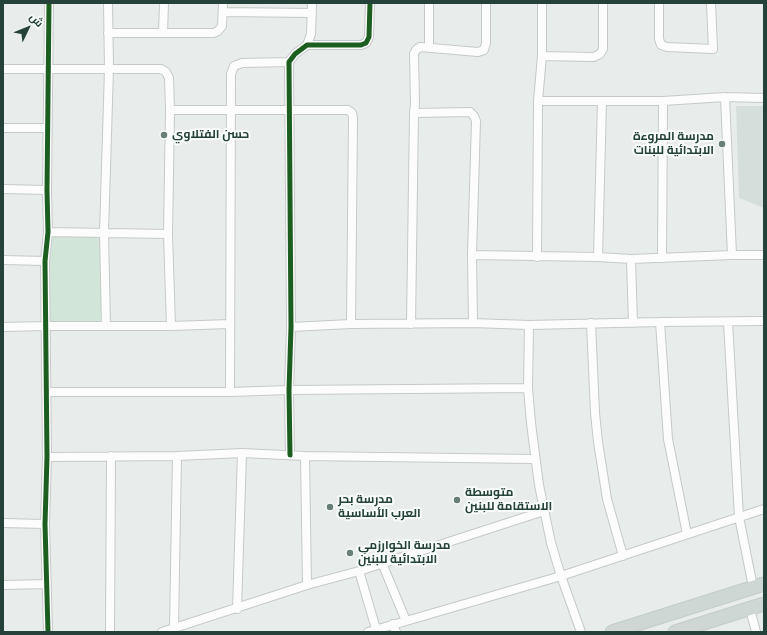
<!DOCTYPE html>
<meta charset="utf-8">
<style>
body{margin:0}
#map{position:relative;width:767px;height:635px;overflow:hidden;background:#e8edeb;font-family:Poppins,Cairo,sans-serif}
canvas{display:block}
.frame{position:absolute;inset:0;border:4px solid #24423a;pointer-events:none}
.north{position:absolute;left:8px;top:8px;width:40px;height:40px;-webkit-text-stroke:3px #f7fbf9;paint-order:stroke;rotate:47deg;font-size:11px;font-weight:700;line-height:16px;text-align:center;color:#24423a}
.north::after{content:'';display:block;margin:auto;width:14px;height:18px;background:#24423a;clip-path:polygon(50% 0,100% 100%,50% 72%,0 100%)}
</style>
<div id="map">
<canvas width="767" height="635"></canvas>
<div class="frame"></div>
<div class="north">ش</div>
</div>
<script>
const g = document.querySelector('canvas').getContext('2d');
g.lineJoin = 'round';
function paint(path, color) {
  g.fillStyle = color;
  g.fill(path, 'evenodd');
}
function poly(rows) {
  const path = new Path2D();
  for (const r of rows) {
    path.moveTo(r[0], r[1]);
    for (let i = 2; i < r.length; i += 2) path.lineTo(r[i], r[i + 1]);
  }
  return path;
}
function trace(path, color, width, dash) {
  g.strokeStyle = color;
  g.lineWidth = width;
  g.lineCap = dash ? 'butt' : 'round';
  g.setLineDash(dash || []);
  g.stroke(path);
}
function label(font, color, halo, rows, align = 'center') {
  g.font = font + ' Poppins,Cairo,sans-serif';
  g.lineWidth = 4;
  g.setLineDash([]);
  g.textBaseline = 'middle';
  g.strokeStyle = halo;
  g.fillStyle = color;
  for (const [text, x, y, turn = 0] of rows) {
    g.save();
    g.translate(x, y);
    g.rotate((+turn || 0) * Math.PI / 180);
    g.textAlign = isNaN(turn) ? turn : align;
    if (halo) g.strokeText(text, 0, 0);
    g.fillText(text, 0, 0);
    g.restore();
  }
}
const built = poly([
 [736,106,764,106,764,208,739,198]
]);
const green = poly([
 [48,232,104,233,106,326,46,326]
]);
const minor = poly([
 [659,3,659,39,661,45,667,47,713,49,711,3],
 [224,12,312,13],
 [108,33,214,33,218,31,222,26,223,3],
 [163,33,164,3],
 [307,45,311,34,312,3],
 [429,47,429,3],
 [542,56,594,57,600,54,603,49,603,3],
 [3,69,161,69,166,72,169,78,170,110,168,234,171,326],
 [725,97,732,255],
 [538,101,663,101,725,97,764,98],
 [170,110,348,110,352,113,353,118,351,324],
 [414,113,470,112,474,116,476,121,472,255,473,323],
 [3,128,47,128],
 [3,189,47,190],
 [48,232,168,234],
 [472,255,598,257,631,259,732,255,764,255],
 [537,257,538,101,542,56,542,3],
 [598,257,602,101],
 [662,258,663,101],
 [631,259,633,323],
 [3,260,45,261],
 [660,322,668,439,687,534],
 [728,322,739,517,753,587],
 [591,323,595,413,598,442,607,499,623,556],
 [411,324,414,113,415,104,414,54,416,50,420,47,478,52,484,50,486,43,486,3],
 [529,325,528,388,531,423,539,485,551,543,561,576,581,632],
 [106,326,104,233,109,69,108,3],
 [3,327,46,326,171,326,230,324],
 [291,327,351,324,473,323,529,325,660,322,764,321],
 [46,392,230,392,289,390,528,388],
 [230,392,231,74,234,66,242,63,289,62],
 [290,455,289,390,291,327,289,62,295,54,307,45,361,45,366,43,369,37,370,3],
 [305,456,307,585],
 [47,457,177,456,242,453,305,456,535,459],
 [3,523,45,524],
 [382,563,406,621],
 [359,571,376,629],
 [3,585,47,584],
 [237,609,242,453],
 [750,609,756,632],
 [393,624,396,632],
 [174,628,177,456],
 [48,632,45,524,47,457,45,261,48,232,47,190,49,3],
 [110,632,111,456],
 [162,632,307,585,359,571,544,511],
 [368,632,561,576,764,509]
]);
const primary = poly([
 [612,632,764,584],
 [675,632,764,604]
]);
const cycleway = poly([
 [290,455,289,390,291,327,289,62,295,54,307,45,361,45,366,43,369,37,370,3],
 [48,632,45,524,47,457,45,261,48,232,47,190,49,3]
]);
const markers = [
 [164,135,4,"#697e78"],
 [722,144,4,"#697e78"],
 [457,500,4,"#697e78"],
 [330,507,4,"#697e78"],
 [350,553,4,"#697e78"]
];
const poiNames = [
 ["حسن الفتلاوي",172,135],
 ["مدرسة المروءة",714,137,"right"],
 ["الابتدائية للبنات",714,151,"right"],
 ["متوسطة",465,493],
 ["الاستقامة للبنين",465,507],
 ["مدرسة بحر",338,500],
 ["العرب الأساسية",338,514],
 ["مدرسة الخوارزمي",358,546],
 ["الابتدائية للبنين",358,560]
];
paint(built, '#d6dedb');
paint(green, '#d1e6d8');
trace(minor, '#c5cac8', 10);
trace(primary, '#c3ccc9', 15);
trace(minor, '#fcfcfc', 8);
trace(primary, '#cfd7d5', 13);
trace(cycleway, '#1b5e20', 5);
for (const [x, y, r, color] of markers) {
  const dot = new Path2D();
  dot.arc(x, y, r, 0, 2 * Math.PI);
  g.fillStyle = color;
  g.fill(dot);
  trace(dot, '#f7fbf9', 1.5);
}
label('bold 12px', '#24423a', '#f7fbf9', poiNames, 'left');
</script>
